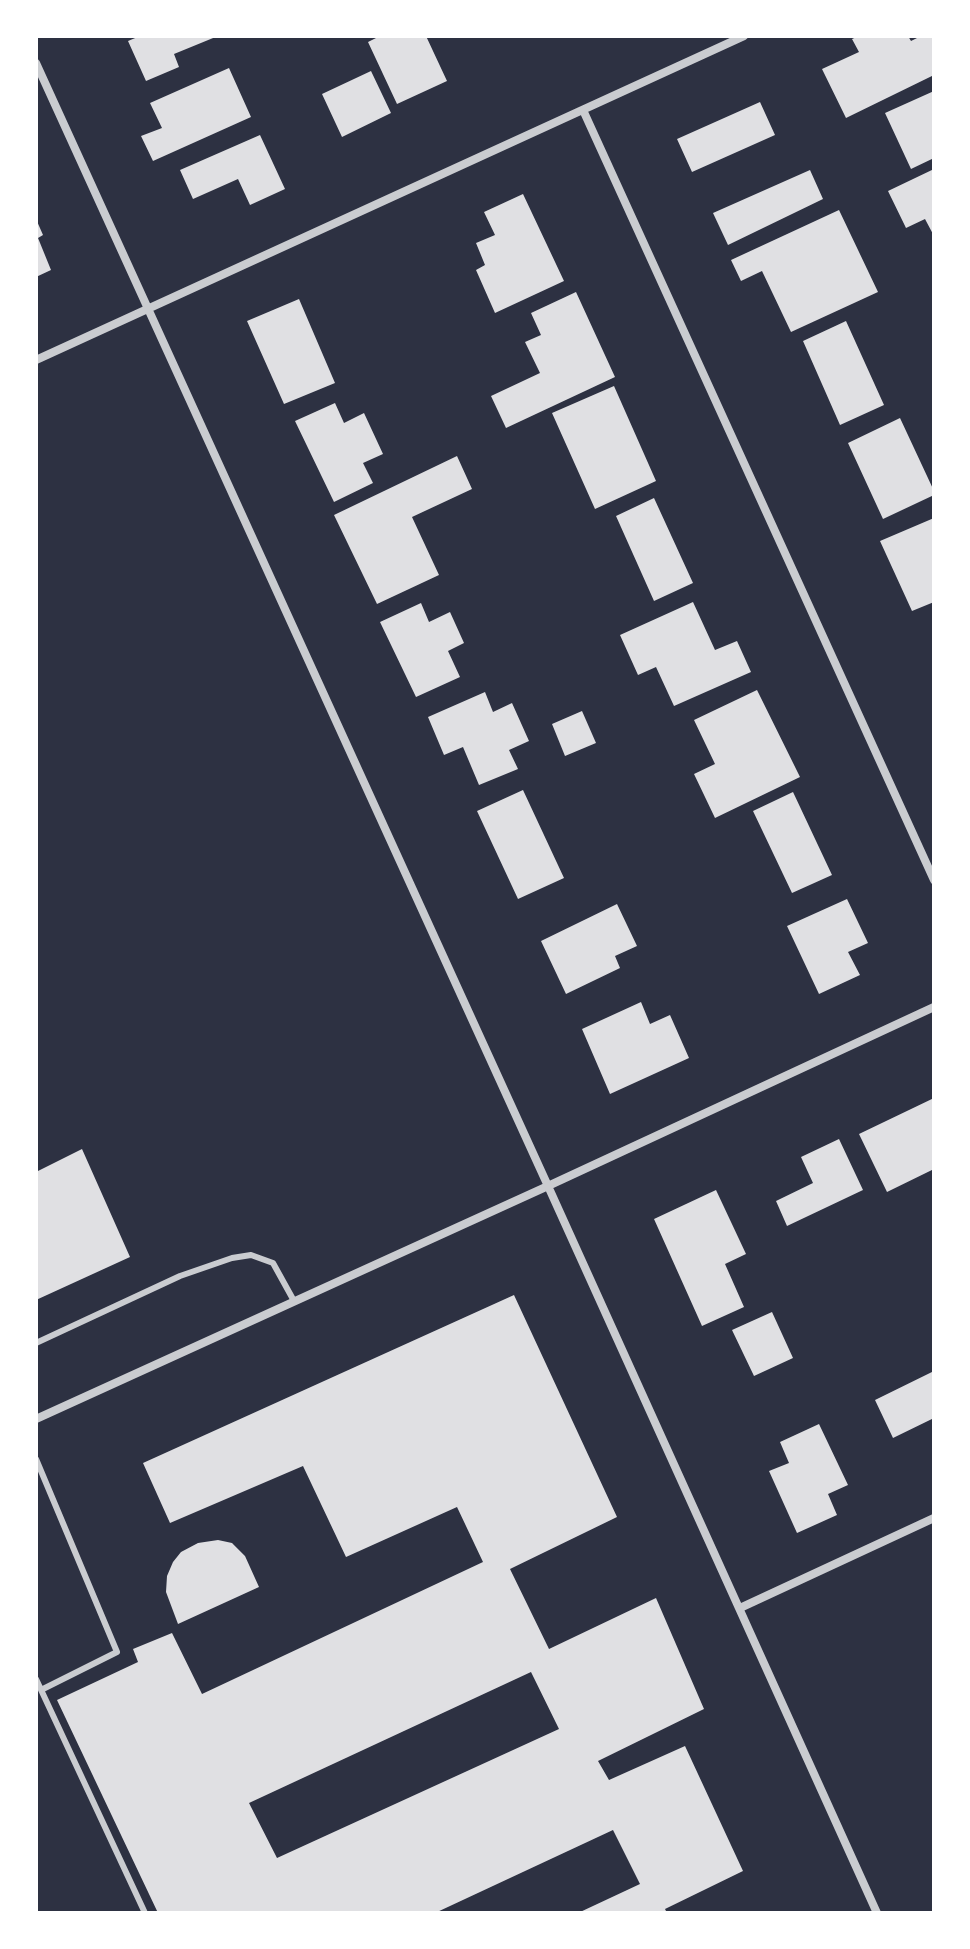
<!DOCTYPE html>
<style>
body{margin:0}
#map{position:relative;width:970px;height:1949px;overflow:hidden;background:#2d3142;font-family:"Space Grotesk",sans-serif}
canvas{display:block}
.frame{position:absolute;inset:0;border:38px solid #fff;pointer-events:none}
</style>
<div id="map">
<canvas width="970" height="1949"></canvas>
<div class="frame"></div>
</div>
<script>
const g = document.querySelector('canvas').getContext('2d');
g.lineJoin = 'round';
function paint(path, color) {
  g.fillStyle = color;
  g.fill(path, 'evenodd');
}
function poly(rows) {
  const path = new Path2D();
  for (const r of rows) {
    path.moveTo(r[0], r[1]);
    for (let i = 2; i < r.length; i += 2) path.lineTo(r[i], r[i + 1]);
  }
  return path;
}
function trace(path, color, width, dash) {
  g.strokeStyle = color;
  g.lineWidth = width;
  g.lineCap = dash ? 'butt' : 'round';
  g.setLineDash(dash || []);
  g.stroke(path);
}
const building = poly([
 [140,36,218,36,174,54,179,67,146,81,128,41],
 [380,36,426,36,447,81,397,104,368,42],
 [859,36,908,36,911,41,921,36,934,36,934,75,846,118,822,69,859,52,852,39],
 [229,68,251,117,153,161,141,136,162,128,150,103],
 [371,71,391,113,342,137,322,94],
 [934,91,934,158,911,169,885,113],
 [760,102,775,135,692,172,677,139],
 [260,135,285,189,250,205,238,179,193,199,180,170],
 [934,169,934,236,925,219,906,228,888,191],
 [810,170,823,199,728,245,713,213],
 [523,194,564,281,495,313,476,270,485,265,476,243,495,235,484,212],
 [839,210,878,292,791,332,762,271,741,281,731,260],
 [36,219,43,235,38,238,51,270,36,277],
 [576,292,615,377,506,428,491,396,540,373,525,342,541,335,531,313],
 [299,299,335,383,284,404,247,321],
 [846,321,884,405,840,425,803,341],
 [614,386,656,481,595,509,552,413],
 [335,403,344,423,364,413,383,454,363,463,373,483,334,502,295,421],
 [900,418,934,491,934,495,883,519,848,443],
 [457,456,472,489,412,517,439,575,377,604,334,515],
 [654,498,693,583,654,601,616,516],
 [934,518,934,602,912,611,880,541],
 [693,602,715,650,737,641,751,672,674,706,656,667,638,675,620,635],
 [421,603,429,622,450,612,464,643,448,651,460,677,416,697,380,622],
 [757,690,800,777,715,818,694,774,715,764,694,720],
 [485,692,493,712,512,703,529,741,509,750,518,769,479,785,463,747,444,755,428,717],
 [582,711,596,743,565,756,552,724],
 [523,790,564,878,518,899,477,811],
 [793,792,832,875,792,893,753,811],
 [847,899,868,943,848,952,860,975,819,994,787,926],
 [617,904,637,946,615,956,620,968,566,994,541,941],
 [641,1002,650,1024,670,1015,689,1058,610,1094,582,1029],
 [934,1098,934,1169,887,1192,859,1134],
 [839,1139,863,1190,787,1226,776,1201,813,1183,801,1157],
 [82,1149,130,1257,36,1300,36,1172],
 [716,1190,746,1254,725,1264,744,1307,702,1326,654,1219],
 [514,1295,617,1517,510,1569,549,1649,656,1598,704,1709,598,1761,609,1780,685,1746,743,1871,665,1909,667,1913,578,1913,640,1884,613,1830,435,1913,158,1913,57,1700,138,1662,133,1649,172,1633,202,1694,483,1562,457,1507,346,1557,303,1466,170,1523,143,1463],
 [531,1672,559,1729,277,1858,249,1803],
 [772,1312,793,1358,754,1376,732,1330],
 [934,1371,934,1418,893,1438,875,1400],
 [819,1424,848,1485,828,1494,837,1515,797,1533,769,1471,789,1463,780,1442],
 [218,1540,232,1543,245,1556,259,1587,178,1624,166,1592,167,1576,173,1562,181,1552,198,1543]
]);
const service = poly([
 [36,1343,180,1276,232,1258,251,1255,273,1263,294,1301],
 [36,1459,117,1652,41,1690],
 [36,1679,145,1913]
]);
const minor = poly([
 [36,63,548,1186,877,1913],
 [583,110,934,880],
 [36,360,744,36],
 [36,1419,548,1186,934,1007],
 [740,1608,934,1518]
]);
paint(building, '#e0e0e3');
trace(service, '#caccd0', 6);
trace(minor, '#caccd0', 8);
</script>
